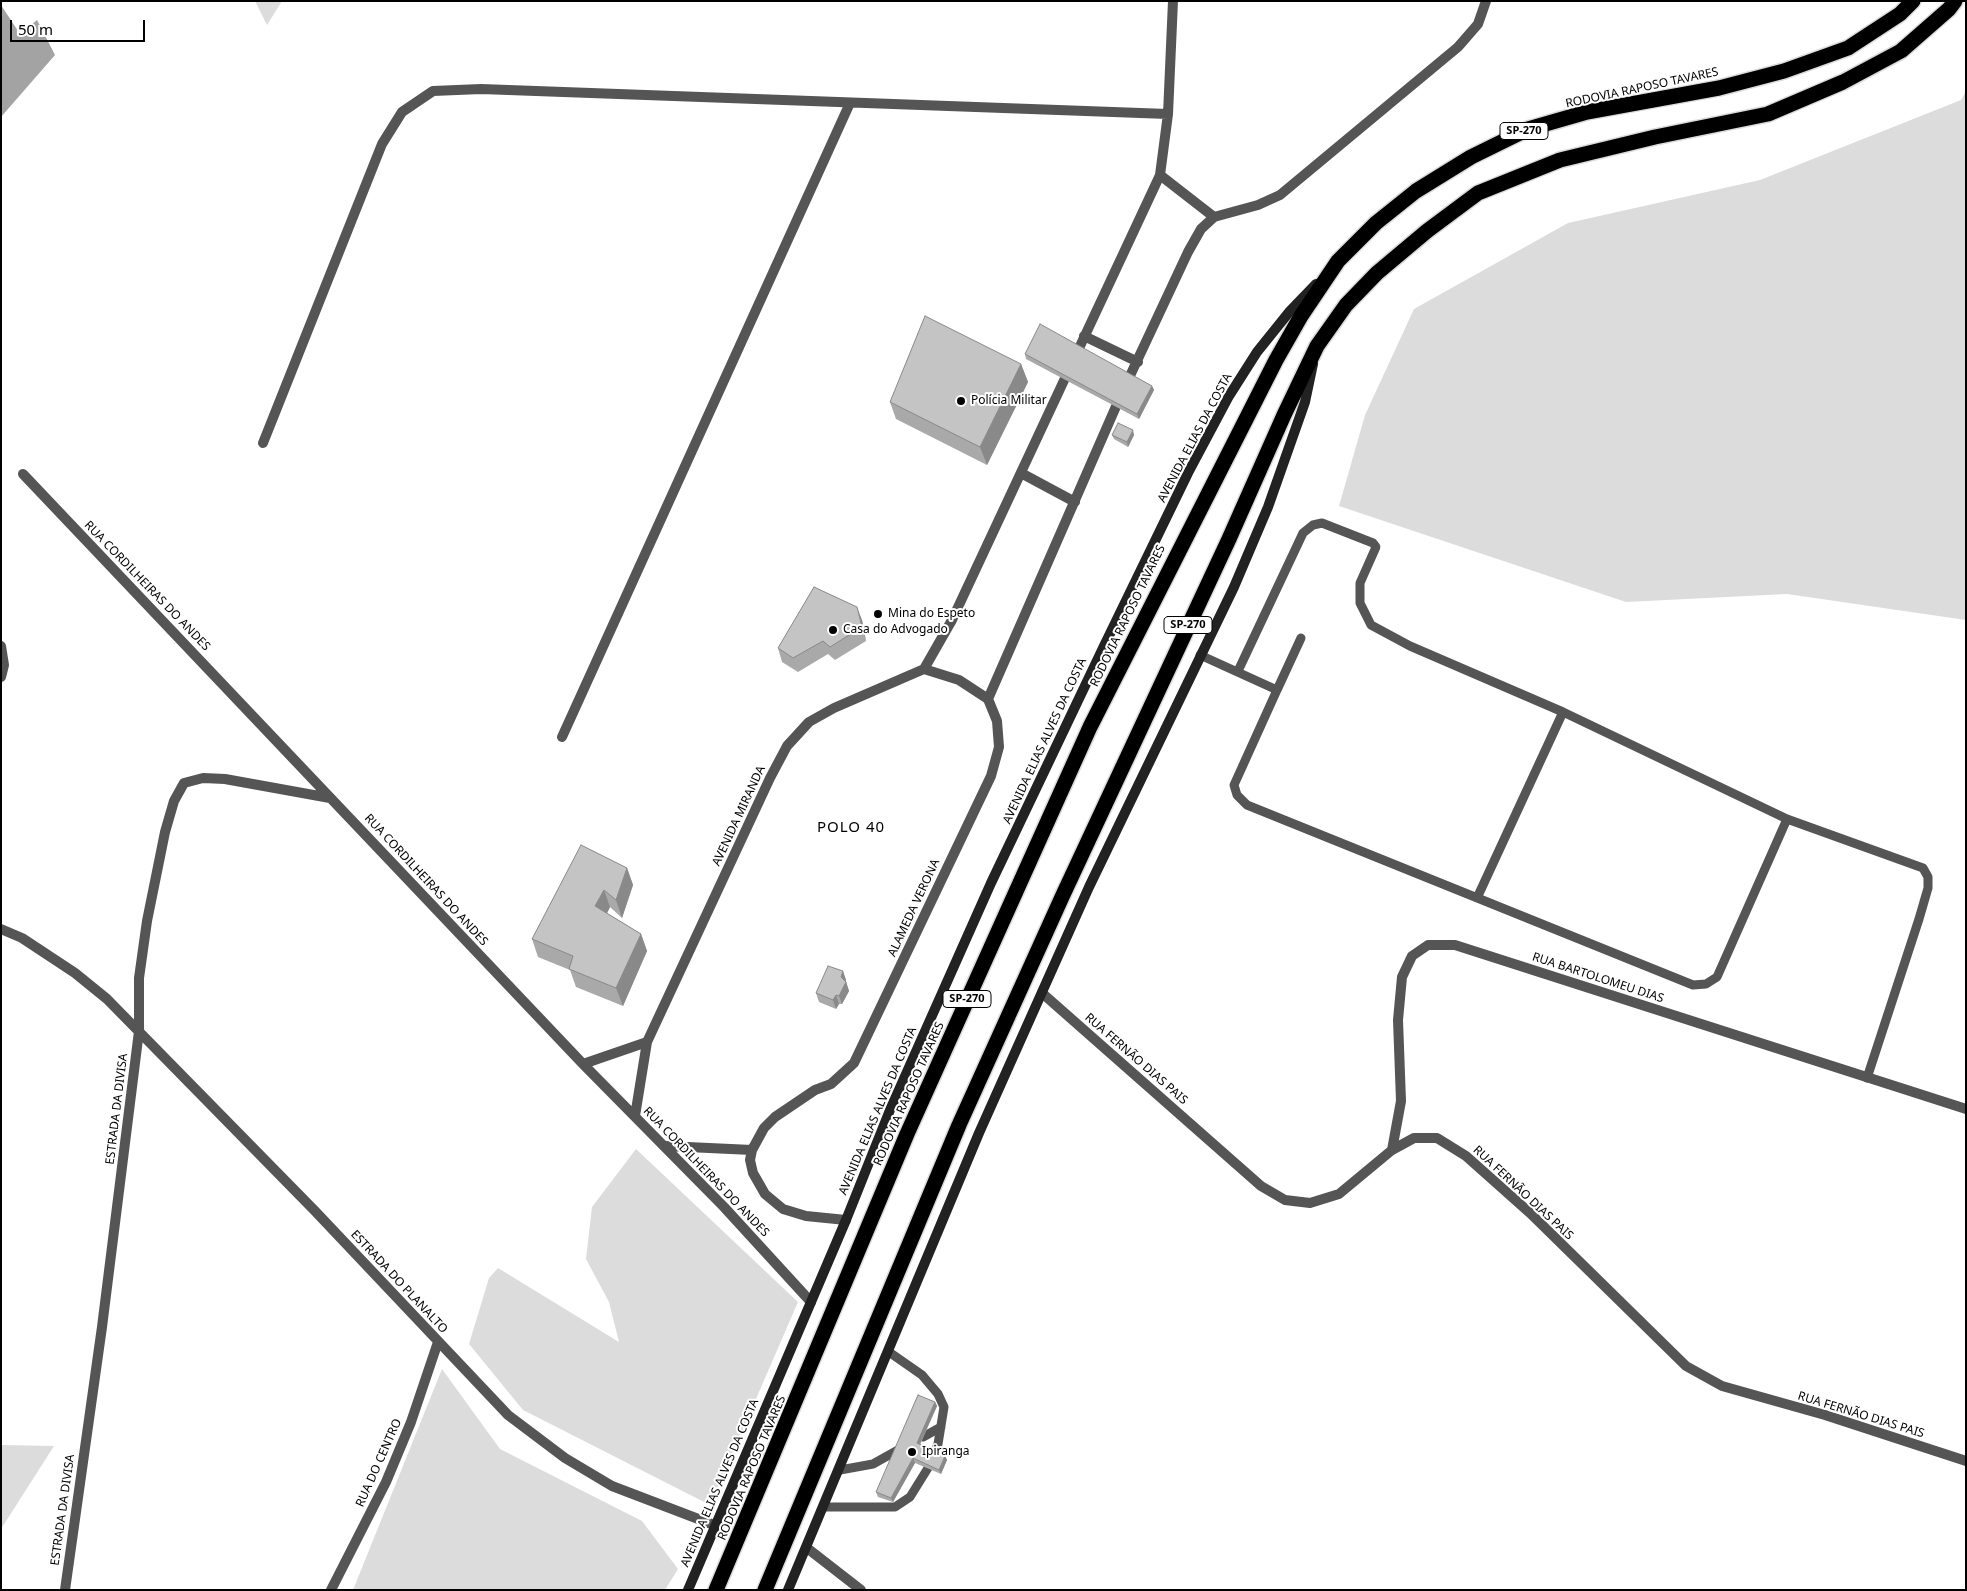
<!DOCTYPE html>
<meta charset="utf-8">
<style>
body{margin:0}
#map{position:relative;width:1967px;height:1591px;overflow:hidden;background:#fff;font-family:"Noto Sans",sans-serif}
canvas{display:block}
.frame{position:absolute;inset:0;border:2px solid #000;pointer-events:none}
.scale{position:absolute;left:10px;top:20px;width:135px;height:22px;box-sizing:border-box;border:2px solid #000;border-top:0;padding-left:6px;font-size:15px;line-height:18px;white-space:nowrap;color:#000;-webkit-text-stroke:4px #fff;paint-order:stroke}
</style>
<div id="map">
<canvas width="1967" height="1591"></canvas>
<div class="frame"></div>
<div class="scale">50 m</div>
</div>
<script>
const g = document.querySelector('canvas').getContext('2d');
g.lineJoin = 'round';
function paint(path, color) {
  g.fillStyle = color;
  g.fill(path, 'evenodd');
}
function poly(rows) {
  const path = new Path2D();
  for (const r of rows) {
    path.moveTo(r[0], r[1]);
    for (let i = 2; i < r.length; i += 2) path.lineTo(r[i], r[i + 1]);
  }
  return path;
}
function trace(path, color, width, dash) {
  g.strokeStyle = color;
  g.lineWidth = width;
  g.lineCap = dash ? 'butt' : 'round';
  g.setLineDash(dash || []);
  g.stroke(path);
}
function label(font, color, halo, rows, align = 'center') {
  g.font = font + ' "Noto Sans",sans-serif';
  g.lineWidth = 4;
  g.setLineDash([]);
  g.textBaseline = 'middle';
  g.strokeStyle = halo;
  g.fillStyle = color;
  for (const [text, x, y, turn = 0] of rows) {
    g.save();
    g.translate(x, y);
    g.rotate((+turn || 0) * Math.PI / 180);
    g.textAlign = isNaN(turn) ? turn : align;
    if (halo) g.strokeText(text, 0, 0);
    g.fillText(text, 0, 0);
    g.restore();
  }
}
const green = poly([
 [255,1,282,1,267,25],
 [1966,91,1966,620,1787,594,1626,602,1339,506,1365,415,1414,309,1568,223,1760,180,1961,100],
 [636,1149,798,1302,710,1505,523,1410,469,1344,489,1278,498,1268,619,1342,609,1302,586,1259,592,1207],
 [442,1369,500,1449,642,1521,678,1569,665,1590,353,1590],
 [1,1445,54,1446,1,1529]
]);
const water = poly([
 [1,5,20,34,37,20,55,55,1,117]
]);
const service = poly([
 [1200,655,1277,690,1301,638],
 [1238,671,1303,533,1313,525,1322,523,1373,543,1376,547,1360,583,1360,603,1371,625,1410,646,1563,712,1787,819,1923,868,1928,877,1928,888,1919,919,1867,1078],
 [1277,690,1234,785,1237,795,1247,805,1693,985,1706,984,1717,977,1787,819],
 [1477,898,1563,712],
 [889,1352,922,1375,938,1394,944,1407,938,1444,933,1454],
 [923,1437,941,1427],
 [840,1470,873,1464,898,1450],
 [824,1507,895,1507,910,1497,928,1468]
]);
const minor = poly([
 [1160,175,1214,217],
 [1084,336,1138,362],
 [263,443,382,144,402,112,433,91,481,89,1168,114],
 [1021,473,1075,502],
 [23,474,583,1064,724,1207,811,1302],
 [1,646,4,665,1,677],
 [924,669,952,620,1160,175,1168,114,1173,1],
 [988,699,1121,395,1188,252,1201,229,1214,217,1258,205,1280,195,1458,47,1478,24,1486,1],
 [562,737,850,103],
 [1,929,22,938,75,973,107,999,315,1211,508,1415,565,1458,612,1486,714,1525],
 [1042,993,1261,1186,1285,1200,1310,1203,1339,1194,1392,1150,1414,1138,1437,1138,1466,1156,1530,1213,1686,1366,1722,1386,1825,1415,1966,1461],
 [583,1064,647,1042],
 [635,1116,647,1042,770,778,787,746,809,722,834,708,924,669],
 [666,1146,752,1150],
 [1392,1150,1401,1101,1398,1020,1402,977,1412,956,1428,945,1455,945,1966,1109],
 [846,1220,806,1216,783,1209,765,1194,753,1173,750,1160,752,1150,764,1128,775,1117,815,1090,831,1084,854,1063,991,776,999,747,997,721,988,699,959,680,924,669],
 [807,1548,861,1590],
 [65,1590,102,1327,139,1031,139,978,147,921,165,832,174,801,184,783,203,778,225,779,330,798],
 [331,1590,386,1482,411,1422,438,1342]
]);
const secondary = poly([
 [688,1590,846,1220,890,1110,991,883,1104,646,1188,473,1229,396,1257,352,1290,311,1316,284],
 [788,1590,979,1133,1089,887,1234,587,1268,507,1305,402,1313,364]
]);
const motorway = poly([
 [716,1590,907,1134,1090,727,1276,360,1301,316,1338,261,1376,223,1416,191,1471,157,1528,129,1587,112,1719,88,1784,71,1848,48,1900,14,1913,1],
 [765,1590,959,1125,1062,897,1229,539,1284,415,1317,346,1346,305,1377,273,1427,231,1478,193,1560,160,1655,137,1768,114,1843,82,1901,51,1949,9,1955,1]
]);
const wall = poly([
 [1025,354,1152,386,1154,390,1139,419,1026,359],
 [1021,364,1028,382,987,465,896,419,890,402],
 [1112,435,1134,435,1128,447,1114,439],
 [862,620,866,641,835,660,828,654,798,672,782,662,778,648],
 [627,868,633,885,622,918,610,907,607,913,641,934,647,951,623,1006,576,987,570,970,538,957,532,939],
 [843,971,849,991,842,1004,839,1004,836,1009,819,1002,816,993],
 [935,1402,937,1406,920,1445,945,1456,947,1460,941,1474,915,1463,893,1502,878,1497,876,1492]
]);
const shadedWall = poly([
 [1021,364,1028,382,987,465,980,447],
 [1152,386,1154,390,1139,419,1137,414],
 [1133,430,1134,435,1128,447,1127,442],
 [857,607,862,620,866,641,862,627],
 [627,868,633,885,622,918,616,900],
 [604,890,610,907,602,923,595,906],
 [641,934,647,951,623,1006,616,988],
 [843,971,846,980,846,982,849,991,842,1004,839,996,841,977],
 [836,995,839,1004,836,1009,833,1000],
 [935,1402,937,1406,918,1448,917,1443],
 [945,1456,947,1460,941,1474,939,1470],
 [913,1458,915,1463,893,1502,891,1498]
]);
const building = poly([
 [925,316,1021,364,980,447,890,402,925,316],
 [1040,324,1152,386,1137,414,1025,354,1040,324],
 [1118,423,1133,430,1127,442,1112,435,1118,423],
 [814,587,857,607,862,627,830,647,823,641,793,658,778,648,814,587],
 [581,845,627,868,616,900,604,890,595,906,641,934,616,988,569,969,573,956,532,939,581,845],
 [828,966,843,971,841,977,846,982,839,996,836,995,833,1000,816,993,828,966],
 [918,1395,935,1402,917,1443,945,1456,939,1470,913,1458,891,1498,876,1492,918,1395]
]);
const markers = [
 [961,401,5,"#000"],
 [878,614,5,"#000"],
 [833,630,5,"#000"],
 [912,1452,5,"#000"]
];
const shields = [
 [1524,131,48],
 [1188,625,48],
 [967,999,48]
];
const shieldNames = [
 ["SP-270",1524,131],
 ["SP-270",1188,625],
 ["SP-270",967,999]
];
const streetNames = [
 ["RODOVIA RAPOSO TAVARES",1642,88,-12],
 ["AVENIDA ELIAS DA COSTA",1195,438,-62],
 ["RUA CORDILHEIRAS DO ANDES",147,586,46],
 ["RODOVIA RAPOSO TAVARES",1128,616,-64],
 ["AVENIDA ELIAS ALVES DA COSTA",1045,741,-65],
 ["AVENIDA MIRANDA",739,816,-65],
 ["RUA CORDILHEIRAS DO ANDES",426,880,47],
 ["ALAMEDA VERONA",914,908,-65],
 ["RUA BARTOLOMEU DIAS",1598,978,18],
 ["RUA FERNÃO DIAS PAIS",1136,1059,41],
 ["RODOVIA RAPOSO TAVARES",909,1094,-66],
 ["ESTRADA DA DIVISA",117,1109,-83],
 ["AVENIDA ELIAS ALVES DA COSTA",878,1111,-67],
 ["RUA CORDILHEIRAS DO ANDES",706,1172,46],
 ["RUA FERNÃO DIAS PAIS",1523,1193,43],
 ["ESTRADA DO PLANALTO",399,1282,47],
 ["RUA FERNÃO DIAS PAIS",1861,1415,17],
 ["RUA DO CENTRO",379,1463,-66],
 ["RODOVIA RAPOSO TAVARES",752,1468,-67],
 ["AVENIDA ELIAS ALVES DA COSTA",720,1483,-67],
 ["ESTRADA DA DIVISA",63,1510,-82]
];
const poiNames = [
 ["Polícia Militar",971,401],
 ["Mina do Espeto",888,614],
 ["Casa do Advogado",843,630],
 ["Ipiranga",922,1452]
];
const quarterNames = [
 ["POLO 40",851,828]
];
paint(green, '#dcdcdc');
paint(water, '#a3a3a3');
trace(motorway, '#dbdbdb', 18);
trace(service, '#555', 9);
trace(minor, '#555', 10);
trace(secondary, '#222', 10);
trace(motorway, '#000', 15);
paint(wall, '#a9a9a9');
paint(shadedWall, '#898989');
paint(building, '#c4c4c4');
trace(building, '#898989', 1);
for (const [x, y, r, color] of markers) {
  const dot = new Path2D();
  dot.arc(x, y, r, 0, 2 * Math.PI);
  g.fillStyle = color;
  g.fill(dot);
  trace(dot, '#fff', 2);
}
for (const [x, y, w] of shields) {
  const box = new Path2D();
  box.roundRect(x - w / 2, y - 8.5, w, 17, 4);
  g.fillStyle = '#fff';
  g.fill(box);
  trace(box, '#000', 1);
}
label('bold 11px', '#000', null, shieldNames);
label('12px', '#000', '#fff', streetNames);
label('12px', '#000', '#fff', poiNames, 'left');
g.letterSpacing = '1px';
label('15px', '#000', '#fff', quarterNames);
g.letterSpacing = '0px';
</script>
